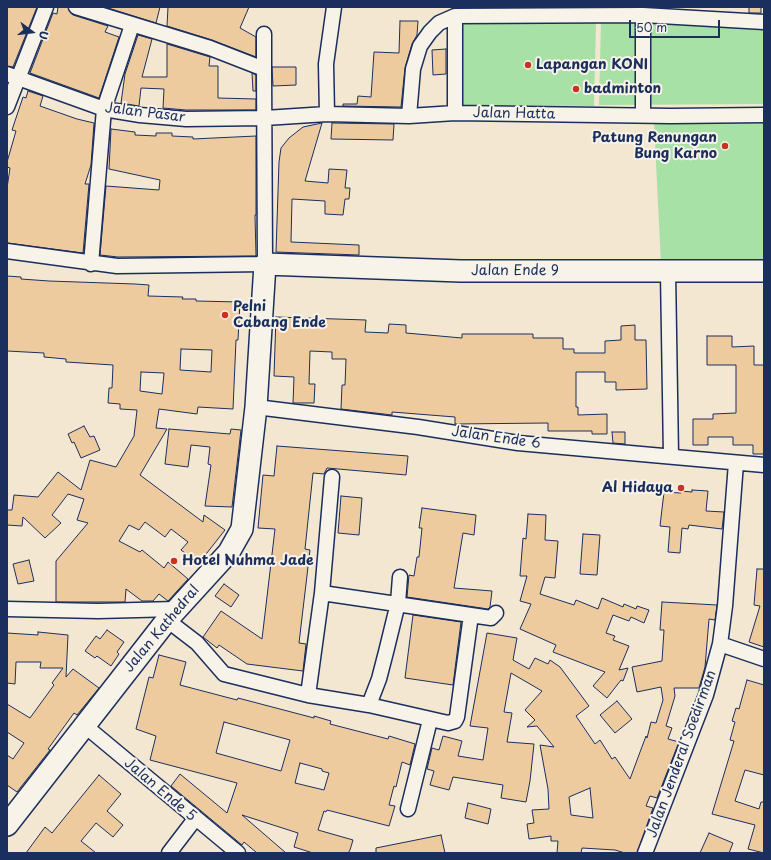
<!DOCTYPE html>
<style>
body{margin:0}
#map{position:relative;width:771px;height:860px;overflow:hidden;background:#f4e7d2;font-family:"Playpen Sans",sans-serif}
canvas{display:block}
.frame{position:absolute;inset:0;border:8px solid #1b2f5e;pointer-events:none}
.north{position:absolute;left:12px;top:12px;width:40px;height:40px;-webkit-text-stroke:3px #f7f3e8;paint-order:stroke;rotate:105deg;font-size:11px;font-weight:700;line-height:16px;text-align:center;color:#1b2f5e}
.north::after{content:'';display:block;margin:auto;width:14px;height:18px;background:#1b2f5e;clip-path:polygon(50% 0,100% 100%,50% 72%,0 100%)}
.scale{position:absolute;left:629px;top:20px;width:91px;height:18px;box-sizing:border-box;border:2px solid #1b2f5e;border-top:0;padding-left:5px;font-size:12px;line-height:14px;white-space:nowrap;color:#1b2f5e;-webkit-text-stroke:3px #f7f3e8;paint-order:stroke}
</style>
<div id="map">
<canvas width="771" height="860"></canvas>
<div class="frame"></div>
<div class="north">U</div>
<div class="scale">50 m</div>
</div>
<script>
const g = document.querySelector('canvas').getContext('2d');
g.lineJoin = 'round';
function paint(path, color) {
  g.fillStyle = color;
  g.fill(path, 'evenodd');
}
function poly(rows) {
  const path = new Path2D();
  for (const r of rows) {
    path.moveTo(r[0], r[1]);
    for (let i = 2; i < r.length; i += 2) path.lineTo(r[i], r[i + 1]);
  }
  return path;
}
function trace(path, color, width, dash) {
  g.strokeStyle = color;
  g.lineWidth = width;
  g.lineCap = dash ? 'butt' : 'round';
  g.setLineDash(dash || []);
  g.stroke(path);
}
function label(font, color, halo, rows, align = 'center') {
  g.font = font + ' "Playpen Sans",sans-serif';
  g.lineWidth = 4;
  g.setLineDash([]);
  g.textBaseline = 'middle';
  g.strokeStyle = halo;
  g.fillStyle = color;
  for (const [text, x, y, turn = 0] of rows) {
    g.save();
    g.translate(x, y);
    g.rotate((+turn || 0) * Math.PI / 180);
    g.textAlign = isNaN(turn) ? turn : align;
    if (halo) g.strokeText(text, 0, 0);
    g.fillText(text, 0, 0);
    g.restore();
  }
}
const green = poly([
 [601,21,764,28,764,104,599,105],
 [596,23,594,106,460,105,461,24],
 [764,120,764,263,661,264,654,122]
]);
const building = poly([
 [7,7,37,7,13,67,7,66,7,7],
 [58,7,68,7,70,12,73,15,108,26,105,32,119,37,99,98,30,73,53,13,57,14,58,7],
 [105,7,160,7,156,23,105,7],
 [168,7,249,7,240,28,256,37,256,57,212,40,167,26,168,7],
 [749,7,761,7,761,13,749,13,749,7],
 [400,21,418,21,417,35,412,44,405,68,401,107,343,106,343,104,357,104,358,96,371,97,374,52,399,53,400,21],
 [138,35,152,39,142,77,167,77,167,44,210,57,209,66,218,66,218,98,256,99,256,110,186,110,163,108,164,89,141,88,139,106,121,103,125,74,138,35],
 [446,49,446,74,433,75,432,50,446,49],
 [272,67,296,67,296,85,273,86,272,67],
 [252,73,256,75,256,91,253,91,252,73],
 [28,91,43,96,40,106,77,119,94,123,91,165,85,184,89,184,83,253,7,243,7,188,10,168,7,167,7,162,16,131,12,130,23,97,26,98,28,91],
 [322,123,305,181,328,183,329,169,347,170,345,188,350,188,349,199,345,199,343,215,325,214,325,201,292,199,291,242,359,245,359,255,276,252,279,162,281,148,289,138,303,127,322,123],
 [332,123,394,124,393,140,331,139,332,123],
 [111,129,135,132,135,135,156,136,156,133,172,133,172,136,193,137,193,139,256,136,256,215,255,215,256,256,118,257,100,255,106,186,159,190,160,180,109,169,111,129],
 [7,276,21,277,21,279,49,281,135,284,149,285,148,296,183,297,182,299,196,299,196,301,240,302,238,340,236,340,233,409,198,407,197,414,159,409,156,428,167,429,140,475,203,522,204,515,225,530,199,563,181,550,188,542,171,529,165,537,145,522,139,530,129,525,119,541,140,552,142,550,164,568,168,562,188,579,168,601,159,594,153,601,142,601,126,589,125,602,56,602,56,561,88,523,77,520,84,499,68,494,52,515,61,523,45,538,23,517,22,526,7,525,7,510,12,510,14,495,38,497,58,472,81,490,90,460,116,467,134,436,137,410,120,409,120,404,108,403,109,388,112,388,113,365,66,362,66,359,44,357,44,353,7,351,7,276],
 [181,349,212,350,211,372,180,370,181,349],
 [141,372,164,373,162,394,140,391,141,372],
 [276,317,366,320,365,332,388,333,389,324,406,325,406,333,462,338,462,334,533,334,533,338,563,338,563,349,574,349,574,353,605,353,605,341,621,340,621,326,635,325,635,340,646,340,647,389,616,390,616,382,605,382,605,372,576,372,576,407,578,407,578,415,607,414,607,434,592,434,592,431,548,431,548,423,455,424,455,417,392,412,392,415,341,409,342,385,345,385,346,359,332,359,332,352,310,351,309,384,315,384,314,403,293,403,294,377,274,376,276,317],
 [707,336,732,336,732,347,754,346,754,365,764,365,764,454,753,454,753,445,733,445,733,437,708,437,708,445,693,445,693,419,713,419,713,414,736,413,736,365,707,365,707,336],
 [84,426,90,437,94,436,100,450,81,458,74,442,72,443,68,434,84,426],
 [169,429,230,434,231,429,241,430,232,507,205,506,211,465,208,464,210,447,191,445,188,467,165,464,169,429],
 [612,432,625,432,625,444,613,443,612,432],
 [277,446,408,456,406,475,327,468,324,474,313,473,305,549,310,550,299,643,306,644,303,671,247,664,219,645,217,648,203,637,221,611,262,639,275,529,258,528,263,475,274,476,277,446],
 [692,490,708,491,706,511,724,512,722,529,689,525,688,529,682,528,680,553,668,552,670,527,660,526,664,492,681,493,681,491,692,492,692,490],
 [341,496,362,498,359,535,338,533,341,496],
 [422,508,476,515,474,535,463,533,454,588,492,591,490,607,488,609,407,597,409,575,414,576,417,557,419,557,422,528,419,528,422,508],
 [528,514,546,515,545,540,558,541,555,578,545,577,540,594,574,605,576,600,598,609,602,598,623,607,624,604,636,609,637,606,649,610,644,623,631,617,629,621,613,615,606,633,615,636,613,640,629,646,619,670,628,668,623,681,621,680,607,698,593,686,605,672,553,652,556,645,520,629,531,604,520,601,527,576,520,576,523,538,526,539,528,514],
 [583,534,600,535,597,575,580,574,583,534],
 [29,560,34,581,18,584,13,564,29,560],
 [757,569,764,569,764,647,749,642,760,606,754,605,757,569],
 [224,584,239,595,231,607,215,596,224,584],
 [662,602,717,605,715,620,709,619,705,667,699,688,674,688,675,696,666,726,672,728,668,739,679,742,657,798,650,796,646,806,653,808,637,853,625,853,615,850,582,848,581,853,557,853,558,841,551,841,551,836,529,839,527,824,534,823,532,810,549,809,548,789,540,745,554,747,537,726,527,727,535,720,525,710,542,691,511,673,504,712,512,713,507,742,534,744,530,781,526,802,501,798,503,785,453,777,449,790,430,785,434,771,427,769,432,748,439,750,443,736,462,741,458,756,483,760,488,728,470,726,487,633,517,638,513,660,529,669,535,658,548,664,550,660,560,667,589,706,576,716,595,744,600,740,612,759,615,757,630,779,646,736,647,738,651,722,656,723,663,700,661,687,637,692,632,667,662,661,664,630,660,630,662,602],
 [590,788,593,818,571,815,569,797,590,788],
 [413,615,461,622,453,685,405,678,413,615],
 [107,630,124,642,117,652,119,654,111,666,97,656,95,658,85,651,96,636,100,639,107,630],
 [38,632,68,635,66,677,73,669,99,688,77,715,74,713,48,749,50,750,17,792,7,785,7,755,13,759,24,743,7,732,7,704,30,718,54,685,52,683,63,668,40,668,41,662,16,662,15,684,7,683,7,633,38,635,38,632],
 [159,655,186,662,180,685,237,700,238,698,314,718,314,716,331,721,330,724,388,739,389,736,415,744,410,765,402,762,396,787,394,786,389,805,395,806,389,826,327,810,326,812,324,811,318,830,353,840,350,850,348,853,313,853,294,847,298,833,242,815,286,853,257,853,244,842,242,845,171,786,180,774,227,813,237,783,150,760,156,736,136,729,149,677,153,678,159,655],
 [224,722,290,740,281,771,216,753,224,722],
 [300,763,322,769,322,771,329,773,324,790,295,783,300,763],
 [747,680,764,685,764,775,745,770,735,801,759,809,761,802,764,802,764,853,748,849,755,825,712,814,734,741,730,740,735,722,732,721,736,708,739,709,747,680],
 [617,701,632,719,615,733,600,715,617,701],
 [99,775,121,794,107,811,123,825,113,837,96,823,81,841,96,853,26,853,45,827,52,833,99,775],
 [468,803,491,809,488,824,465,818,468,803],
 [709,833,733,843,729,853,700,853,709,833],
 [441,835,445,853,376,853,376,848,441,835]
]);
const minor = poly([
 [455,16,455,113],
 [264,69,264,34],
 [7,74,104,109,140,115,186,119,265,118,327,114,409,116,455,113,671,116,764,115],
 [7,107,46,7],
 [327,114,326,64,334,7],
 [643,115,643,15],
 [409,116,413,69,420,46,430,32,439,23,455,16,643,15,764,22],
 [7,251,117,266,265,264,264,69,210,48,76,7],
 [91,264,104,109,132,25],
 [668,272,671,456],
 [256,407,418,427,518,443,764,465],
 [322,593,491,618,496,613],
 [7,609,98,611,176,609],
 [167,620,197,643,224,674,308,695,369,705,448,723,455,721,457,717,471,615],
 [720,644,764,659],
 [308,695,322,593,332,477],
 [369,705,379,679,386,652,398,603,400,577],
 [84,725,238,853],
 [408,809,430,720],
 [169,853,195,819],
 [645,853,706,695,720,644,725,606,736,463]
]);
const highway = poly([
 [7,825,167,620,229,552,242,529,256,407,265,264,461,271,764,271]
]);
const markers = [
 [528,65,4,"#c8321e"],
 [576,89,4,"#c8321e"],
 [725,146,4,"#c8321e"],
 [225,315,4,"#c8321e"],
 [681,488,4,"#c8321e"],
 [174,561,4,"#c8321e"]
];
const poiNames = [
 ["Lapangan KONI",536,65],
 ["badminton",584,89],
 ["Patung Renungan",717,138,"right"],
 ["Bung Karno",717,154,"right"],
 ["Pelni",233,307],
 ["Cabang Ende",233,323],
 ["Al Hidaya",673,488,"right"],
 ["Hotel Nuhma Jade",182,561]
];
const streetNames = [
 ["Jalan Pasar",145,113,7],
 ["Jalan Hatta",514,114,1],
 ["Jalan Ende 9",515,271],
 ["Jalan Ende 6",496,438,8],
 ["Jalan Kathedral",162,629,-50],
 ["Jalan Jenderal Soedirman",682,754,-70],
 ["Jalan Ende 5",160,790,40]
];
paint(green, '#a7e1a5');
paint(building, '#eecb9f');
trace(building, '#1b2f5e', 1);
trace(minor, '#1b2f5e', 17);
trace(highway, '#1b2f5e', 24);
trace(minor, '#f7f3e8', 14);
trace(highway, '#f7f3e8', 21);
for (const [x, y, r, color] of markers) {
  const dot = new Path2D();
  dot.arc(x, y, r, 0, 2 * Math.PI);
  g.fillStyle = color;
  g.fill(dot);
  trace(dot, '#f7f3e8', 1.5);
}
label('bold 14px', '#1b2f5e', '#f7f3e8', poiNames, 'left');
label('14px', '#1b2f5e', '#f7f3e8', streetNames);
</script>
